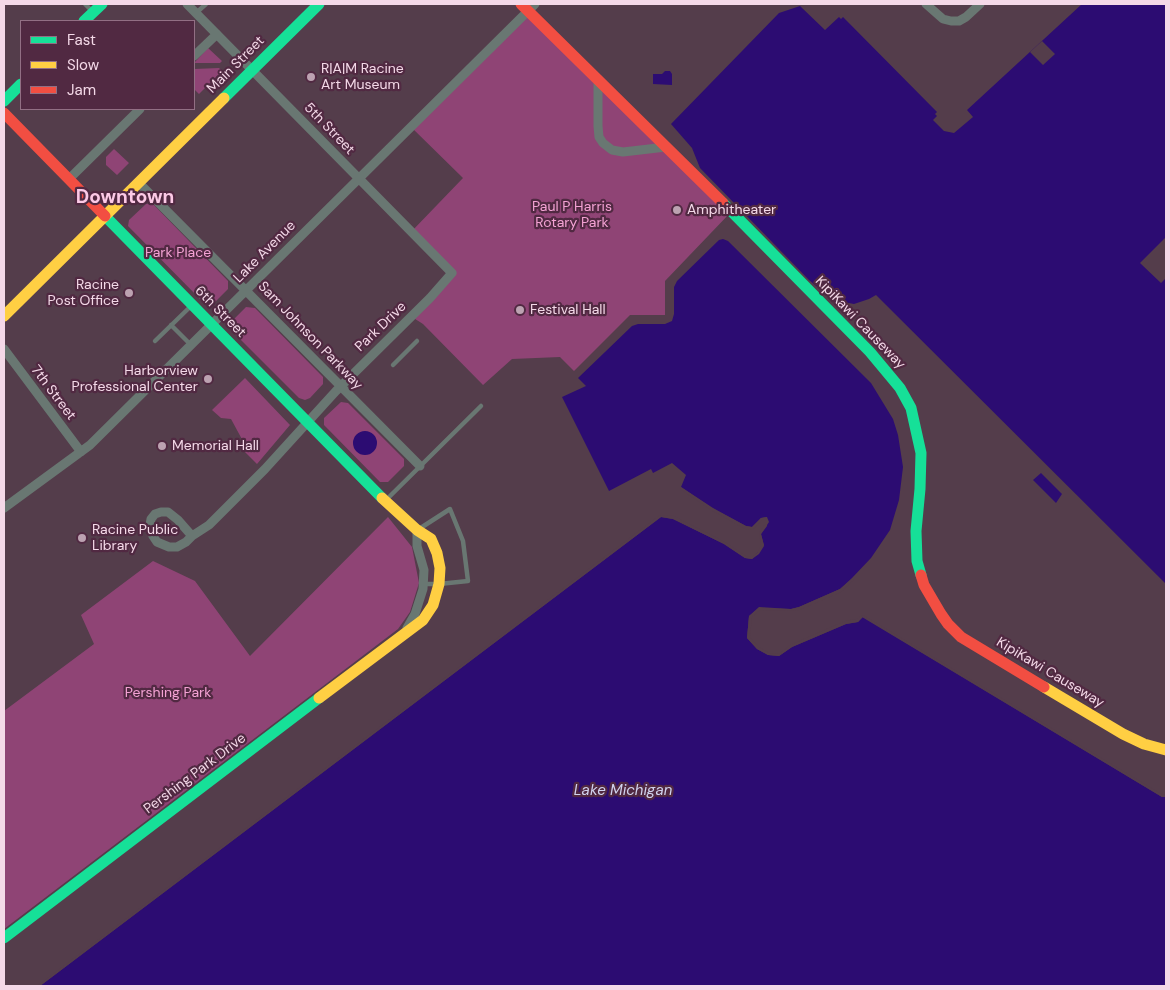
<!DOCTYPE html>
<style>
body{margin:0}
#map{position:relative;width:1170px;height:990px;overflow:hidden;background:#543d4b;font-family:"DM Sans",sans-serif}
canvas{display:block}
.frame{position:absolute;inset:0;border:5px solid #f4d9e8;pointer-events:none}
.legend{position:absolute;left:20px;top:20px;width:175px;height:90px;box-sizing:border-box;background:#512942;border:1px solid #926f84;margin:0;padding:6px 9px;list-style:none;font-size:15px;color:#f4d9e8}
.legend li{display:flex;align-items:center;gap:10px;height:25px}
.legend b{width:25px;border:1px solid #926f84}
</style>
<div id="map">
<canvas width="1170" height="990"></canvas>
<div class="frame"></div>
<ul class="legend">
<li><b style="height:6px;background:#16e098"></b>Fast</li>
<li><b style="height:6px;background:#ffcf43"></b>Slow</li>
<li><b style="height:6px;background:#f24e42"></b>Jam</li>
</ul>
</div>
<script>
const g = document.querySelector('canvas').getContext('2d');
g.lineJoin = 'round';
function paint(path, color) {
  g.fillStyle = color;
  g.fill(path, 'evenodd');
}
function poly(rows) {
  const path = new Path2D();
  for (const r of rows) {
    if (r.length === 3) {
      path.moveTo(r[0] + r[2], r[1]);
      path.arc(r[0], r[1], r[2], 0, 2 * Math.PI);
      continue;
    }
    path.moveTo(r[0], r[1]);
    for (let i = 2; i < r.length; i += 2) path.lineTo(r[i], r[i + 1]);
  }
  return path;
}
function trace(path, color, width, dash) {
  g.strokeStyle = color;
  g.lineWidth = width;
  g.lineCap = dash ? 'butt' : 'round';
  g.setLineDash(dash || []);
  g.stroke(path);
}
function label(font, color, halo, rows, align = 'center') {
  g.font = font + ' "DM Sans",sans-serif';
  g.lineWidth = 4.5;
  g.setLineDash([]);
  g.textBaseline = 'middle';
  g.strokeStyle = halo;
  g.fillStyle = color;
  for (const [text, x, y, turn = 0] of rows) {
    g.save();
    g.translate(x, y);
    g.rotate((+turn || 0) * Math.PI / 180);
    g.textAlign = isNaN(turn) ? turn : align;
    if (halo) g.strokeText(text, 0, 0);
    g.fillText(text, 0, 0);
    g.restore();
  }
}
const green = poly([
 [528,10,731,212,665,281,665,315,630,315,574,371,560,357,512,359,483,385,423,324,412,317,452,273,411,232,463,178,411,127],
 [208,48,222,61,220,63,194,63],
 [219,68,222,71,199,94,194,89,194,69],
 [114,149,129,163,117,175,106,165,106,157],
 [152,203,228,281,228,289,213,304,204,303,128,226,129,220,146,204],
 [246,307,255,308,323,377,323,384,310,398,305,400,299,398,232,331,231,322],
 [245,378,290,425,257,464,242,449,244,443,231,419,221,418,212,410],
 [341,402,348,403,404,459,404,466,388,482,380,482,324,425,324,418],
 [388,517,412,547,419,583,410,612,398,629,4,929,4,711,94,644,81,615,153,561,195,581,250,656]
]);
const water = poly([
 [1082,4,1166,4,1166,584,876,295,869,299,854,304,833,300,809,280,700,168,692,148,671,124,779,13,800,6,825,30,839,17,841,19,843,17,937,112,935,114,937,116,933,120,944,131,954,133,973,117,967,110],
 [665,71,670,71,672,74,672,85,653,84,653,74,662,74],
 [723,239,728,241,871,383,893,419,898,435,903,467,899,500,890,530,871,558,852,578,840,589,799,607,791,609,759,608,749,616,747,638,757,649,768,655,779,656,792,647,846,624,858,622,862,617,1162,797,1166,797,1166,986,40,986,661,517,673,519,724,544,745,558,752,559,764,545,761,534,767,526,767,517,761,518,752,527,746,526,712,508,681,487,686,475,672,463,653,473,651,469,609,491,562,397,586,386,578,378,632,326,638,324,665,324,672,321,674,314,674,287,677,281,719,240],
 [365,443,12],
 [1041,473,1062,494,1056,503,1033,480]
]);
const pier = poly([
 [1042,41,1055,54,1043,65,1030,52],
 [1166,237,1166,278,1161,283,1140,263],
 [681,487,713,508,746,526,752,527,761,518,767,517,769,522,761,534,764,546,759,554,752,559,745,558,724,544,673,519,661,517,40,986,37,986,660,515,674,516,725,542,746,556,752,557,757,553,761,545,759,533,765,524,765,520,762,520,753,530,745,529,711,510,680,489],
 [852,579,854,580,841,592,799,610,791,611,760,610,752,617,750,637,759,647,769,653,779,654,790,645,845,621,856,619,863,615,1163,795,1166,794,1166,797,1162,797,863,617,858,622,846,624,792,647,779,656,768,655,757,649,747,638,749,616,759,607,791,609,799,607,840,589]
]);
const lane = poly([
 [85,4,93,12],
 [196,13,206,4],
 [171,325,191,345],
 [155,341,190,307],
 [393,365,417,341],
 [386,500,481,406],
 [419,529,450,509,463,541,468,581,439,584,424,584]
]);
const street = poly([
 [187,4,452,273,430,298,336,391,265,469,209,525,192,536,186,542,177,547,169,547,157,542,153,536,150,525,151,519,155,514,161,512,168,512,178,520,192,536],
 [926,4,943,19,951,21,959,21,966,17,980,4],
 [194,56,217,34],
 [598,79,598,126,599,137,603,143,612,150,623,152,666,147],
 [69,179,140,109],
 [138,182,420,466],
 [4,349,81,452],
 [4,508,90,445,535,4],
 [407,628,415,614,423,589,424,570,417,546,417,530]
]);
const fast = poly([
 [84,21,102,4],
 [224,98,319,4],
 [4,101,21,84],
 [723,203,870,352,900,388,911,408,921,453,920,489,916,531,917,561,921,575],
 [105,216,382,498],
 [4,938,319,698]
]);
const slow = poly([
 [4,316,224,98],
 [1044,687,1123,734,1144,744,1166,750],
 [319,698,423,620,433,605,439,584,440,568,437,553,431,539,417,530,382,498]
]);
const jam = poly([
 [521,4,723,203],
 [4,113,105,216],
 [921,575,924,585,941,614,948,624,961,637,1044,687]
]);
const markers = [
 [311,77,5,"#bca2b1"],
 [677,210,5,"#bca2b1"],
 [129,293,5,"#bca2b1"],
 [520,310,5,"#bca2b1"],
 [208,379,5,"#bca2b1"],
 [162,446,5,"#bca2b1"],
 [82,538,5,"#bca2b1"]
];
const streetNames = [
 ["Main Street",236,65,-45],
 ["5th Street",329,129,46],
 ["Lake Avenue",265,252,-45],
 ["6th Street",220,312,45],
 ["KipiKawi Causeway",860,323,46],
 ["Park Drive",381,327,-44],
 ["Sam Johnson Parkway",310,336,46],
 ["7th Street",53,393,53],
 ["KipiKawi Causeway",1050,673,31],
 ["Pershing Park Drive",195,774,-37]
];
const poiNames = [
 ["R|A|M Racine",321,69],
 ["Art Museum",321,85],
 ["Amphitheater",687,210],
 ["Racine",119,285,"right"],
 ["Post Office",119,301,"right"],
 ["Festival Hall",530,310],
 ["Harborview",198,371,"right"],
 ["Professional Center",198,387,"right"],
 ["Memorial Hall",172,446],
 ["Racine Public",92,530],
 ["Library",92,546]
];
const parkNames = [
 ["Paul P Harris",572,207],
 ["Rotary Park",572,223],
 ["Park Place",178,253],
 ["Pershing Park",168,693]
];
const waterNames = [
 ["Lake Michigan",623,791]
];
const districtNames = [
 ["Downtown",125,198]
];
paint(green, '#8f4475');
paint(water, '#2c0c72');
paint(pier, '#543d4b');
trace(lane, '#697772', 4.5);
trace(street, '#697772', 9);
trace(fast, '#16e098', 11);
trace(slow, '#ffcf43', 11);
trace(jam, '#f24e42', 11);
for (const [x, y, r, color] of markers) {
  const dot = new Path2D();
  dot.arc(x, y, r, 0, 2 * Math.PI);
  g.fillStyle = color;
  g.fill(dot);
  trace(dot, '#512942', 2);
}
label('14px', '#f4d9e8', '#512942', streetNames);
label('14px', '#f4d9e8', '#512942', poiNames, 'left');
label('14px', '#f4a2d4', '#512942', parkNames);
label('italic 15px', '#d1d3ef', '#512942', waterNames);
label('bold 19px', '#fcc9e6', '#512942', districtNames);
</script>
